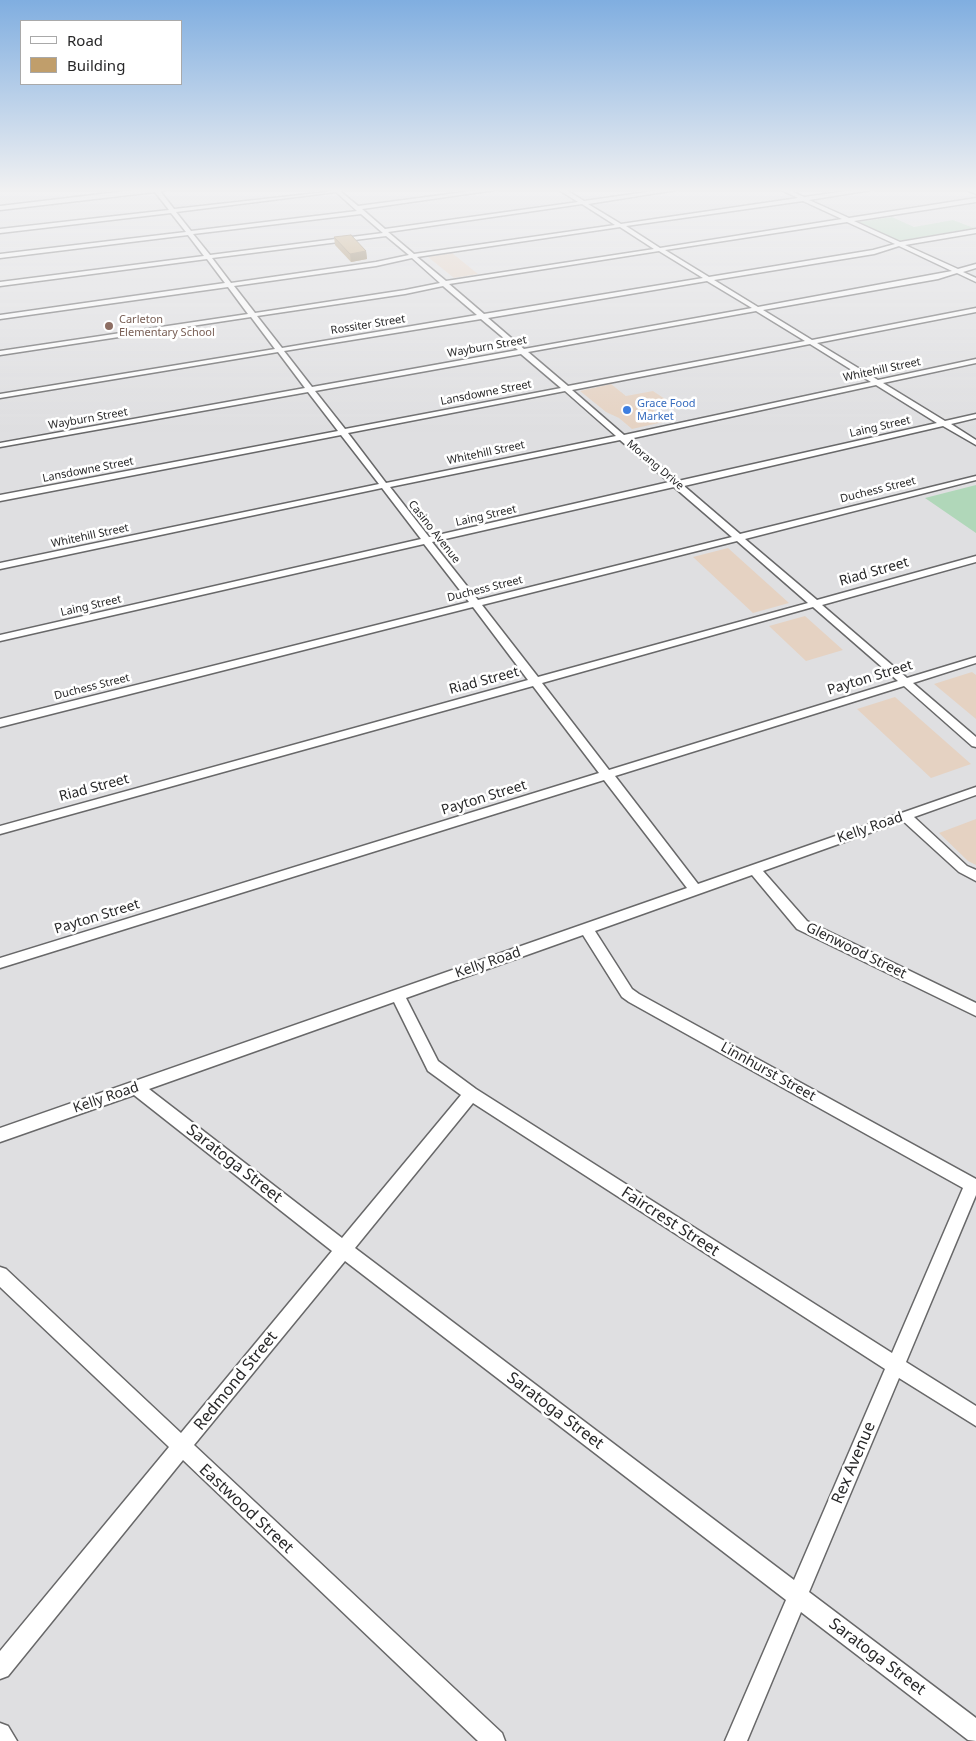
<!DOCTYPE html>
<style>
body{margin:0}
#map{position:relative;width:976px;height:1741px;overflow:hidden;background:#dfdfe1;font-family:"Noto Sans",sans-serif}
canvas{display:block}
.legend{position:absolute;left:20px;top:20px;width:162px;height:65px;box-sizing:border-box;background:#fff;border:1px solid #a9a9a9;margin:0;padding:6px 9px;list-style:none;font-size:15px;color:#282829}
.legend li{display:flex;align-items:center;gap:10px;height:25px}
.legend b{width:25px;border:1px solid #a9a9a9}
</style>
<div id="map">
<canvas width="976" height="1741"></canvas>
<ul class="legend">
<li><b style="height:6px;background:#fff"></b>Road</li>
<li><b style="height:14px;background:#c09e6b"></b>Building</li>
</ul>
</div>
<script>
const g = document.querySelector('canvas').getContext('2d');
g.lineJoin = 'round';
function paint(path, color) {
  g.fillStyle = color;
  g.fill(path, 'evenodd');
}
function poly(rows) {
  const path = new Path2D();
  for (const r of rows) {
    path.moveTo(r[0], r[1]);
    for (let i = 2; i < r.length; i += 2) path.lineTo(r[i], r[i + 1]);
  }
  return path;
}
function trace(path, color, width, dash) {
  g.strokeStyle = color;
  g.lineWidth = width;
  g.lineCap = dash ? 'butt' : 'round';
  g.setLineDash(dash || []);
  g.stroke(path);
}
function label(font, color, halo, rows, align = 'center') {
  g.font = font + ' "Noto Sans",sans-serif';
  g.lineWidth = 5;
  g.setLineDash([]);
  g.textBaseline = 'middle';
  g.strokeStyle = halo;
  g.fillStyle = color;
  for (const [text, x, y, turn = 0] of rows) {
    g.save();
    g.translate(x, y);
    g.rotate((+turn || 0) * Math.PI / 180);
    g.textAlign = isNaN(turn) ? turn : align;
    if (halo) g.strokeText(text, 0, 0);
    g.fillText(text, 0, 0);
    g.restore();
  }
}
const commercial = poly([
 [452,253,478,274,454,278,428,257],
 [611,384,626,396,653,391,665,399,645,404,668,421,632,429,619,418,606,412,580,391],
 [728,548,789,603,753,613,693,557],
 [805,616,843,650,806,661,769,626],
 [972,672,976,675,976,719,934,684],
 [895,697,971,764,931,778,857,709],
 [976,819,976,865,968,861,939,833]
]);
const green = poly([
 [892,217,914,227,953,220,974,228,899,241,859,222],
 [976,485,976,533,925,498]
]);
const minor = poly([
 [152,188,180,188,160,191,174,209,327,192,333,190,331,188,347,188,340,191,358,206,495,188,509,188,362,209,385,229,578,202,556,188,563,188,584,201,675,188,689,188,588,204,621,224,798,198,777,188,784,188,804,197,869,188,883,188,809,200,849,218,976,198,976,202,854,221,900,242,976,229,976,233,905,245,958,269,976,264,976,268,963,272,976,278,976,282,957,273,938,279,763,310,812,340,976,308,976,312,817,343,878,380,976,359,976,363,883,383,945,421,976,414,976,418,951,424,976,440,976,445,943,426,684,486,740,534,976,476,976,480,745,539,817,600,976,556,976,562,822,605,907,678,976,657,976,663,913,683,976,737,976,747,972,746,904,686,615,776,698,884,976,787,976,795,914,817,967,866,976,870,976,881,959,872,903,821,763,871,807,921,976,1003,976,1016,797,929,752,875,595,931,632,989,639,994,976,1179,976,1195,906,1362,976,1406,976,1426,899,1378,809,1592,976,1718,976,1741,968,1740,801,1612,747,1741,725,1741,786,1600,345,1261,194,1445,502,1733,505,1741,478,1741,183,1460,8,1676,0,1679,0,1651,169,1447,0,1287,0,1267,6,1269,181,1433,332,1251,134,1095,0,1142,0,1128,687,888,604,780,0,968,0,958,599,773,533,686,0,834,0,826,528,680,473,607,0,727,0,719,469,602,424,544,0,641,0,635,421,539,382,488,0,569,0,563,379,484,341,435,0,501,0,495,338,431,308,392,0,447,0,443,305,388,278,352,0,398,0,394,275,349,251,317,0,355,0,351,248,314,228,287,0,319,0,315,225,283,207,259,0,286,0,282,204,256,188,235,0,258,0,254,186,232,171,213,0,233,0,229,169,210,155,192,0,210,0,206,152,188],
 [336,192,357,211,191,231,176,212,336,192],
 [803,201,842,219,660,248,626,226,803,201],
 [582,204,615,225,414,254,388,232,582,204],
 [361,214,383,233,210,255,193,234,361,214],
 [847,222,895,244,873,250,709,277,665,250,847,222],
 [620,227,654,249,446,281,417,257,620,227],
 [386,236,409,255,376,262,231,283,212,258,386,236],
 [899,246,952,271,758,307,714,280,874,254,899,246],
 [659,251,703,278,484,314,449,284,659,251],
 [412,258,440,283,405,290,255,313,234,286,376,266,412,258],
 [707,281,752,308,524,349,488,318,707,281],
 [443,286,477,315,282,348,257,316,405,294,443,286],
 [756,311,805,341,568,386,528,352,756,311],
 [481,319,518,350,312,387,284,351,481,319],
 [810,344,871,382,624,435,572,390,810,344],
 [521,354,561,388,345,429,315,391,521,354],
 [876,385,937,423,678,481,629,439,876,385],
 [565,391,616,436,386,483,348,433,565,391],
 [620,440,669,482,429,537,390,487,620,440],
 [674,487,732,537,478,600,432,542,674,487],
 [737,541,808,603,538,677,482,605,737,541],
 [813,607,898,681,609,770,542,683,813,607],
 [583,935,622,997,629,1002,963,1188,892,1353,476,1089,438,1061,406,998,583,935],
 [394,1002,428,1071,461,1095,342,1238,149,1089,394,1002],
 [473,1103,885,1369,794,1580,355,1248,473,1103],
 [964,188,976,190,976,194,965,189,964,188],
 [0,1723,8,1726,17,1741,0,1741,0,1723]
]);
const wall = poly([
 [334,237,366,251,367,259,351,262,335,245]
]);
const shadedWall = poly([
 [366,251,367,259,351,262,350,254]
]);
const building = poly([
 [351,235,366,251,350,254,334,237,351,235]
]);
const markers = [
 [109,326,5,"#8d6e63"],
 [627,410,5,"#3f7fe0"]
];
const farEducationnames = [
 ["Carleton",119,320],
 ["Elementary School",119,333]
];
const farStreetnames = [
 ["Rossiter Street",368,325,-9],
 ["Wayburn Street",487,347,-10],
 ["Whitehill Street",882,370,-12],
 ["Lansdowne Street",486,393,-11],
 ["Wayburn Street",88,419,-10],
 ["Laing Street",880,427,-13],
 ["Whitehill Street",486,453,-12],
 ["Morang Drive",655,465,40],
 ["Lansdowne Street",88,470,-11],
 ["Duchess Street",878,490,-14],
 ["Laing Street",486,516,-13],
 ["Casino Avenue",434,532,52],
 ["Whitehill Street",90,536,-12],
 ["Duchess Street",485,589,-14],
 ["Laing Street",91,606,-13],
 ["Duchess Street",92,687,-14]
];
const farShopnames = [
 ["Grace Food",637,404],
 ["Market",637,417]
];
const streetNames = [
 ["Riad Street",874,572,-16],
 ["Payton Street",870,678,-17],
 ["Riad Street",484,681,-15],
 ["Riad Street",94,788,-15],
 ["Payton Street",484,798,-17],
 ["Kelly Road",870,828,-19],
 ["Payton Street",97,917,-17],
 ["Glenwood Street",856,951,26],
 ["Kelly Road",488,963,-19],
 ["Linnhurst Street",768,1072,29],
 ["Kelly Road",106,1098,-19]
];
const nearStreetnames = [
 ["Saratoga Street",234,1164,38],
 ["Faircrest Street",670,1222,33],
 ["Redmond Street",236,1381,-51],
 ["Saratoga Street",555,1411,37],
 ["Rex Avenue",854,1463,-67],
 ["Eastwood Street",246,1509,43],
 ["Saratoga Street",877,1657,37]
];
paint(commercial, '#e5d2c2');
paint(green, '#b0d7b9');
trace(minor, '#686869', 3);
paint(minor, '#fff');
paint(wall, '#a5885c');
paint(shadedWall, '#866f4b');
paint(building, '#c09e6b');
trace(building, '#866f4b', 1);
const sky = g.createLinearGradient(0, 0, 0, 432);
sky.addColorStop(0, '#80aee0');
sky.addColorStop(0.44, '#f1f1f2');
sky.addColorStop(1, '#f1f1f200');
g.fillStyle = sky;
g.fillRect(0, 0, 976, 432);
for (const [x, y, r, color] of markers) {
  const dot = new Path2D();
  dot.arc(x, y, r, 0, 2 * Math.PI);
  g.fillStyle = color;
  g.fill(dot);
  trace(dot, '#fff', 2);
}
label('11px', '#785e54', '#fff', farEducationnames, 'left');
label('11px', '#282829', '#fff', farStreetnames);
label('11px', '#366cbe', '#fff', farShopnames, 'left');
label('14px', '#282829', '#fff', streetNames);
label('16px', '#282829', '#fff', nearStreetnames);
</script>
